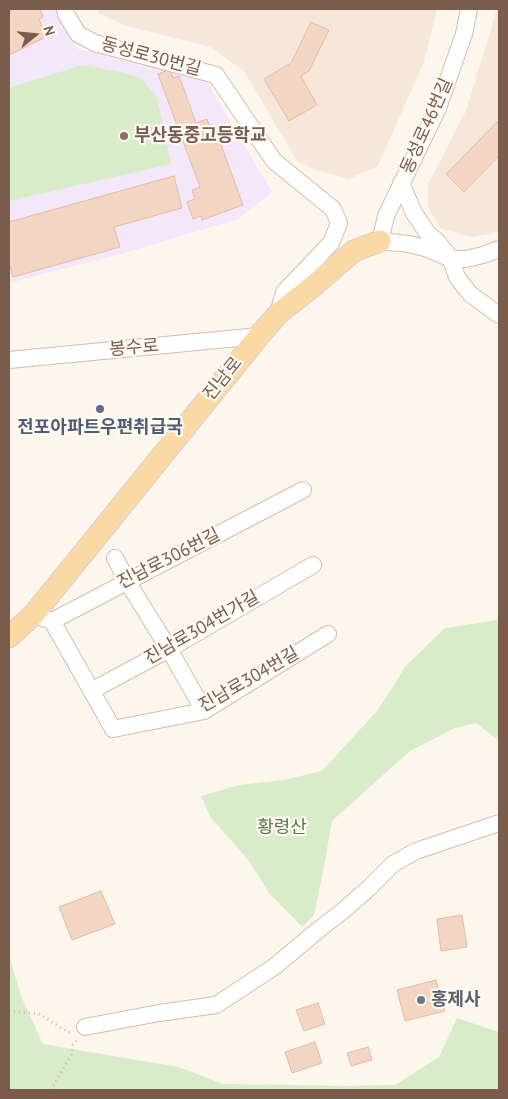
<!DOCTYPE html>
<meta charset="utf-8">
<style>
body{margin:0}
#map{position:relative;width:508px;height:1099px;overflow:hidden;background:#fdf6ec;font-family:"PT Sans",sans-serif}
canvas{display:block}
.frame{position:absolute;inset:0;border:10px solid #7a5c4d;pointer-events:none}
.north{position:absolute;left:10px;top:10px;width:50px;height:50px;-webkit-text-stroke:4px #fffaf3;paint-order:stroke;rotate:73deg;font-size:14px;font-weight:700;line-height:20px;text-align:center;color:#7a5c4d}
.north::after{content:'';display:block;margin:auto;width:18px;height:22px;background:#7a5c4d;clip-path:polygon(50% 0,100% 100%,50% 72%,0 100%)}
</style>
<div id="map">
<canvas width="508" height="1099"></canvas>
<div class="frame"></div>
<div class="north">N</div>
</div>
<script>
const g = document.querySelector('canvas').getContext('2d');
g.lineJoin = 'round';
function paint(path, color) {
  g.fillStyle = color;
  g.fill(path, 'evenodd');
}
function poly(rows) {
  const path = new Path2D();
  for (const r of rows) {
    path.moveTo(r[0], r[1]);
    for (let i = 2; i < r.length; i += 2) path.lineTo(r[i], r[i + 1]);
  }
  return path;
}
function trace(path, color, width, dash) {
  g.strokeStyle = color;
  g.lineWidth = width;
  g.lineCap = dash ? 'butt' : 'round';
  g.setLineDash(dash || []);
  g.stroke(path);
}
function label(font, color, halo, rows, align = 'center') {
  g.font = font + ' "PT Sans","Noto Sans KR",sans-serif';
  g.lineWidth = 4.5;
  g.setLineDash([]);
  g.textBaseline = 'middle';
  g.strokeStyle = halo;
  g.fillStyle = color;
  for (const [text, x, y, turn = 0] of rows) {
    g.save();
    g.translate(x, y);
    g.rotate((+turn || 0) * Math.PI / 180);
    g.textAlign = isNaN(turn) ? turn : align;
    if (halo) g.strokeText(text, 0, 0);
    g.fillText(text, 0, 0);
    g.restore();
  }
}
const residential = poly([
 [96,9,437,9,424,62,378,166,349,179,313,169,297,161,244,71,210,47,126,26,100,14],
 [497,9,499,9,499,232,473,237,441,229,428,207,428,184,466,111]
]);
const education = poly([
 [9,9,60,9,78,49,167,66,205,79,272,192,238,219,121,254,9,283]
]);
const green = poly([
 [82,65,120,72,141,78,157,97,171,164,9,201,9,88],
 [499,620,499,741,476,723,455,728,410,751,332,821,324,867,314,915,302,927,269,893,247,858,211,818,201,796,240,785,284,780,322,771,378,710,405,667,445,628],
 [9,955,21,996,43,1044,179,1067,223,1084,346,1086,395,1085,439,1057,457,1018,499,1032,499,1090,9,1090]
]);
const building = poly([
 [9,9,40,9,43,17,39,19,46,37,9,55,9,9],
 [311,22,329,30,309,71,301,76,317,105,289,121,264,79,291,63,311,22],
 [170,69,173,78,179,76,196,123,207,119,212,133,216,131,243,205,202,220,201,216,193,219,187,202,195,199,192,190,200,187,158,74,170,69],
 [499,120,499,156,464,192,446,174,499,120],
 [174,176,182,208,114,227,120,247,13,277,9,262,9,222,174,176],
 [101,891,115,924,72,940,59,907,101,891],
 [462,915,467,947,441,951,437,919,462,915],
 [436,980,445,1011,405,1021,397,990,436,980],
 [318,1003,325,1024,304,1031,296,1010,318,1003],
 [315,1042,322,1063,292,1073,285,1052,315,1042],
 [368,1047,372,1060,351,1066,347,1053,368,1047]
]);
const path = poly([
 [9,1011,39,1014,68,1032,70,1032],
 [51,1090,71,1055,73,1045,77,1040]
]);
const minor = poly([
 [65,9,66,14,78,34,95,43,216,75,274,161,333,209,339,223,331,243,284,292,278,314],
 [469,9,464,34,438,108,386,216,380,241,409,244,428,249,451,259,466,259,483,255,499,249],
 [401,183,414,213,428,234,437,241,451,259,457,277,470,294,499,315],
 [9,360,259,336],
 [115,558,127,581,169,649,204,711],
 [43,618,52,621,303,490],
 [52,621,113,729,204,711,328,634],
 [91,691,169,649,313,565],
 [85,1027,159,1013,216,1005,274,967,317,931,344,910,370,887,393,864,416,851,499,823]
]);
const major = poly([
 [9,637,34,614,259,336,278,314,312,287,354,251,380,241]
]);
const markers = [
 [124,136,5,"#8d6e63"],
 [100,409,5,"#5c6f8a"],
 [421,1000,5,"#6b7280"]
];
const streetNames = [
 ["동성로30번길",151,57,15],
 ["동성로46번길",427,126,-66],
 ["봉수로",134,348,-5],
 ["진남로",223,379,-51],
 ["진남로306번길",169,559,-27],
 ["진남로304번가길",202,628,-30],
 ["진남로304번길",249,680,-30]
];
const educationNames = [
 ["부산동중고등학교",134,136]
];
const serviceNames = [
 ["전포아파트우편취급국",100,428]
];
const parkNames = [
 ["황령산",282,828]
];
const worshipNames = [
 ["홍제사",431,1000]
];
paint(residential, '#f5e8da');
paint(education, '#f3e8fa');
paint(green, '#d8ecc9');
paint(building, '#f3d5c3');
trace(building, '#e6bba3', 1);
trace(minor, '#d1beb0', 18);
trace(major, '#dad1cd', 23);
trace(path, '#d9b8a5', 3, [1, 4]);
trace(minor, '#fff', 16);
trace(major, '#fbd9a5', 21);
for (const [x, y, r, color] of markers) {
  const dot = new Path2D();
  dot.arc(x, y, r, 0, 2 * Math.PI);
  g.fillStyle = color;
  g.fill(dot);
  trace(dot, '#fffaf3', 2);
}
label('18px', '#7a5c4d', '#fffaf3', streetNames);
label('bold 18px', '#785e54', '#fffaf3', educationNames, 'left');
label('bold 18px', '#4e5e75', '#fffaf3', serviceNames);
label('18px', '#537a41', '#fffaf3', parkNames);
label('bold 18px', '#5b616d', '#fffaf3', worshipNames, 'left');
</script>
